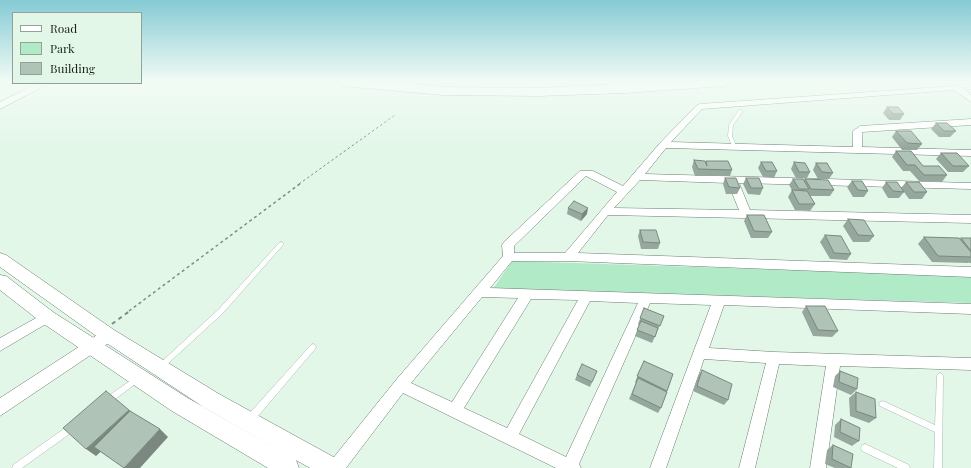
<!DOCTYPE html>
<style>
body{margin:0}
#map{position:relative;width:971px;height:468px;overflow:hidden;background:#e3f7e9;font-family:"Playfair Display",serif}
canvas{display:block}
.legend{position:absolute;left:12px;top:12px;width:130px;height:72px;box-sizing:border-box;background:#e3f7e9;border:1px solid #93a298;margin:0;padding:5px 7px;list-style:none;font-size:12px;color:#1c231e}
.legend li{display:flex;align-items:center;gap:8px;height:20px}
.legend b{width:20px;border:1px solid #93a298}
</style>
<div id="map">
<canvas width="971" height="468"></canvas>
<ul class="legend">
<li><b style="height:5px;background:#fff"></b>Road</li>
<li><b style="height:11px;background:#b1eac6"></b>Park</li>
<li><b style="height:11px;background:#afc3b6"></b>Building</li>
</ul>
</div>
<script>
const g = document.querySelector('canvas').getContext('2d');
g.lineJoin = 'round';
function paint(path, color) {
  g.fillStyle = color;
  g.fill(path, 'evenodd');
}
function poly(rows) {
  const path = new Path2D();
  for (const r of rows) {
    path.moveTo(r[0], r[1]);
    for (let i = 2; i < r.length; i += 2) path.lineTo(r[i], r[i + 1]);
  }
  return path;
}
function trace(path, color, width, dash) {
  g.strokeStyle = color;
  g.lineWidth = width;
  g.lineCap = dash ? 'butt' : 'round';
  g.setLineDash(dash || []);
  g.stroke(path);
}
const green = poly([
 [512,261,971,276,971,303,493,289]
]);
const pathFar2 = poly([
 [299,184,395,115]
]);
const pathFar1 = poly([
 [129,311,301,183]
]);
const path = poly([
 [112,324,131,310]
]);
const service = poly([
 [739,110,741,110,743,111,733,125,732,136,737,148,735,149,733,148,728,136,729,125,739,110],
 [281,242,283,243,284,244,283,245,223,313,163,368,161,369,159,368,158,366,159,364,219,309,279,243,281,242],
 [313,344,315,345,316,347,315,349,253,422,250,423,247,422,246,419,247,416,311,345,313,344],
 [940,373,942,374,943,376,942,468,934,468,935,432,880,406,879,404,880,402,883,401,935,425,937,376,938,374,940,373],
 [137,376,139,377,140,379,139,381,110,403,107,404,104,403,103,401,104,399,137,376],
 [72,423,75,424,76,427,75,430,22,468,12,468,13,465,72,423],
 [865,444,909,465,910,468,898,468,862,451,861,448,862,445,865,444]
]);
const minor = poly([
 [955,86,964,88,971,95,971,102,954,90,702,109,671,142,853,147,853,131,860,126,971,119,971,125,862,132,862,147,971,150,971,156,666,148,645,174,971,183,971,189,739,183,750,210,971,215,971,223,608,215,578,253,971,267,971,277,568,261,512,261,490,288,971,304,971,314,724,305,709,348,774,352,971,358,971,370,840,366,826,468,810,468,826,366,779,364,755,468,739,468,766,363,704,359,666,468,650,468,711,305,650,303,579,464,581,468,556,468,403,393,346,468,328,468,330,462,396,380,503,256,502,245,504,242,580,171,593,171,623,186,660,143,697,105,700,104,955,86],
 [586,176,617,192,565,253,514,253,514,246,586,176],
 [640,180,728,183,739,210,614,208,640,180],
 [482,297,518,298,452,402,411,383,482,297],
 [531,299,578,300,507,428,464,408,531,299],
 [590,301,638,303,566,457,519,434,590,301],
 [47,312,51,313,53,317,51,321,0,351,0,338,47,312]
]);
const tertiary = poly([
 [38,83,50,83,0,109,0,102,38,83],
 [108,328,113,330,116,335,113,340,0,416,0,398,108,328]
]);
const secondary = poly([
 [0,253,6,255,114,330,219,394,339,460,342,468,310,468,205,408,102,340,0,267,0,253],
 [0,275,6,276,53,312,186,397,296,460,299,468,268,468,172,411,41,322,0,290,0,275]
]);
const motorway = poly([
 [335,82,393,82,443,87,538,88,659,82,731,82,724,86,625,93,538,96,443,95,342,86,335,82]
]);
const wall = poly([
 [887,107,904,114,900,120,889,120,883,113],
 [936,123,956,131,950,137,939,137,931,129],
 [896,131,922,144,917,150,902,150,892,137],
 [896,151,923,166,947,175,942,182,919,181,910,171,903,171,892,157],
 [941,153,969,166,963,172,948,172,936,159],
 [694,160,705,162,706,161,732,170,730,176,695,176,692,167],
 [761,162,777,171,774,178,763,177,758,168],
 [794,162,810,172,807,178,796,178,791,169],
 [816,163,833,173,829,179,818,179,813,170],
 [725,178,740,188,737,194,726,194,723,184],
 [746,178,763,188,760,195,748,194,743,184],
 [793,179,804,180,805,179,834,190,830,196,810,196,815,204,810,211,795,210,788,197,792,190,789,185],
 [852,181,868,191,864,197,853,197,847,187],
 [886,182,901,188,906,182,927,192,922,199,909,199,904,192,899,198,888,198,882,188],
 [568,208,587,214,581,221,567,214],
 [747,215,772,232,768,238,751,238,744,221],
 [848,219,874,236,869,242,853,242,843,226],
 [640,230,660,243,658,249,641,249,638,236],
 [825,235,851,254,847,260,830,259,820,242],
 [924,237,960,239,961,238,971,238,971,263,969,263,968,262,968,263,932,262,918,244],
 [806,306,838,331,832,337,813,336,802,312],
 [644,308,664,316,652,343,635,336,639,325,638,324],
 [644,361,673,374,661,408,658,413,629,399,636,383,635,382],
 [702,370,728,400,724,405,693,391,698,376],
 [597,371,590,387,575,380,577,375],
 [840,371,857,389,851,395,833,387,835,376],
 [856,392,876,418,869,423,850,416,849,398],
 [841,419,859,441,852,446,834,437,835,425],
 [833,445,851,468,835,468,825,464,827,450]
]);
const shadedWall = poly([
 [588,208,587,214,581,221,582,214],
 [129,410,138,418,96,456,86,449],
 [160,429,168,437,140,468,124,468]
]);
const building = poly([
 [887,107,898,107,904,114,893,114,887,107],
 [936,123,947,123,956,131,944,131,936,123],
 [896,131,911,131,922,144,907,143,896,131],
 [896,151,911,151,923,166,939,166,947,175,924,175,915,165,907,165,896,151],
 [941,153,957,153,969,166,953,166,941,153],
 [694,160,705,161,707,166,706,161,728,161,732,170,698,169,694,160],
 [761,162,772,162,777,171,766,171,761,162],
 [794,162,805,163,810,172,799,172,794,162],
 [816,163,827,163,833,173,822,172,816,163],
 [725,178,736,178,740,188,729,187,725,178],
 [746,178,759,178,763,188,751,188,746,178],
 [793,179,803,179,809,189,799,189,793,179],
 [805,179,828,180,834,190,811,189,805,179],
 [852,181,862,181,868,191,858,190,852,181],
 [886,182,897,182,904,192,893,191,886,182],
 [906,182,919,182,927,192,914,192,906,182],
 [792,190,807,191,815,204,799,204,792,190],
 [574,201,588,208,582,214,568,208,574,201],
 [747,215,764,215,772,232,754,231,747,215],
 [848,219,864,220,874,236,858,235,848,219],
 [640,230,656,230,660,243,643,242,640,230],
 [825,235,841,236,851,254,834,253,825,235],
 [924,237,959,238,971,252,971,257,938,256,924,237],
 [961,238,971,238,971,251,961,238],
 [806,306,825,306,838,331,818,330,806,306],
 [644,308,664,316,660,326,640,318,644,308],
 [641,321,658,328,655,337,637,330,641,321],
 [644,361,673,374,667,391,637,376,644,361],
 [582,364,597,371,592,382,577,375,582,364],
 [702,370,732,384,728,400,697,386,702,370],
 [840,371,858,378,857,389,839,382,840,371],
 [638,378,667,392,661,408,632,394,638,378],
 [106,391,129,410,86,449,63,428,106,391],
 [856,392,875,399,876,418,856,411,856,392],
 [130,411,160,429,124,468,94,447,130,411],
 [841,419,860,428,859,441,840,432,841,419],
 [833,445,853,454,851,468,832,459,833,445]
]);
paint(green, '#b1eac6');
trace(service, '#6a7c70', 0.5);
trace(minor, '#6a7c70', 1);
trace(tertiary, '#6a7c70', 1);
trace(secondary, '#6a7c70', 1);
trace(motorway, '#6a7c70', 1);
trace(pathFar2, '#7f8c83', 1, [2.5, 2.5]);
trace(pathFar1, '#7f8c83', 1.5, [3, 3]);
trace(path, '#7f8c83', 2, [4, 4]);
paint(service, '#fff');
paint(minor, '#fff');
paint(tertiary, '#fff');
paint(secondary, '#fff');
paint(motorway, '#fff');
paint(wall, '#96a89d');
paint(shadedWall, '#7a887f');
paint(building, '#afc3b6');
trace(building, '#7a887f', 1);
const sky = g.createLinearGradient(0, 0, 0, 148);
sky.addColorStop(0, '#85cad4');
sky.addColorStop(0.55, '#f2fbf5');
sky.addColorStop(1, '#f2fbf500');
g.fillStyle = sky;
g.fillRect(0, 0, 971, 148);
</script>
